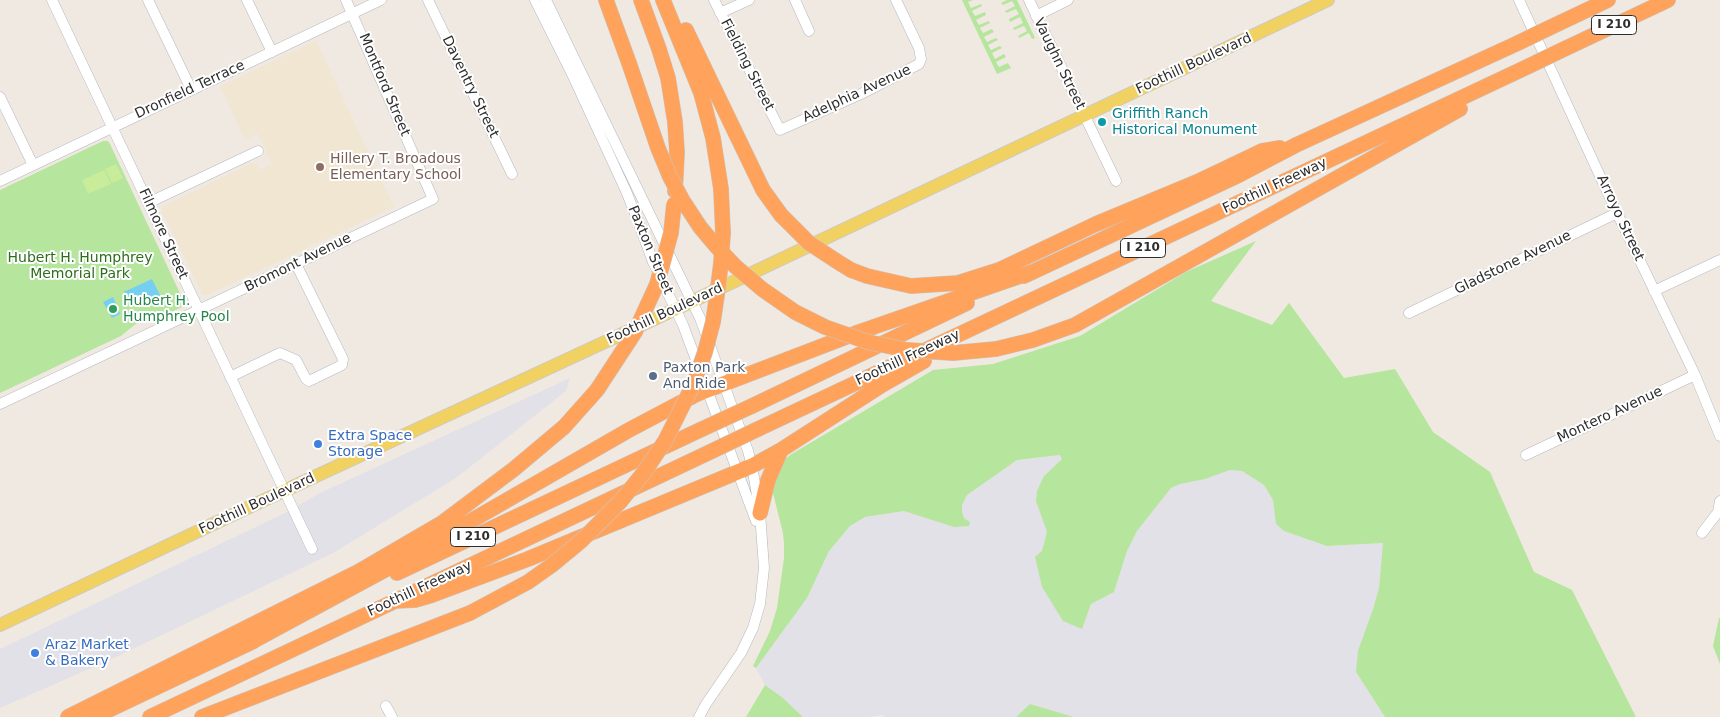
<!DOCTYPE html>
<style>
body{margin:0}
canvas{display:block;background:#efe9e1}
</style>
<canvas width="1720" height="717"></canvas>
<script>
const g = document.querySelector('canvas').getContext('2d');
g.lineJoin = 'round';
function paint(path, color) {
  g.fillStyle = color;
  g.fill(path, 'evenodd');
}
function poly(rows) {
  const path = new Path2D();
  for (const r of rows) {
    path.moveTo(r[0], r[1]);
    for (let i = 2; i < r.length; i += 2) path.lineTo(r[i], r[i + 1]);
  }
  return path;
}
function trace(path, color, width, dash) {
  g.strokeStyle = color;
  g.lineWidth = width;
  g.lineCap = dash ? 'butt' : 'round';
  g.setLineDash(dash || []);
  g.stroke(path);
}
function label(font, color, halo, rows, align = 'center') {
  g.font = font + ' "DejaVu Sans",sans-serif';
  g.lineWidth = 4;
  g.setLineDash([]);
  g.textBaseline = 'middle';
  g.strokeStyle = halo;
  g.fillStyle = color;
  for (const [text, x, y, turn = 0] of rows) {
    g.save();
    g.translate(x, y);
    g.rotate((+turn || 0) * Math.PI / 180);
    g.textAlign = isNaN(turn) ? turn : align;
    if (halo) g.strokeText(text, 0, 0);
    g.fillText(text, 0, 0);
    g.restore();
  }
}
const industrial = poly([
 [570,378,566,391,456,478,333,553,112,659,0,708,0,649,283,514,322,492],
 [1061,455,1062,459,1044,476,1036,501,1048,532,1042,551,1082,629,1091,604,1114,592,1127,551,1137,531,1171,488,1180,484,1205,479,1230,470,1242,471,1264,485,1273,500,1276,524,1327,546,1383,543,1379,588,1356,672,1385,717,1074,717,1030,704,1016,717,886,717,882,715,869,717,803,717,783,698,765,685,756,668,807,598,829,551,850,526,865,517,904,511,964,518,962,512,962,505,967,495,1017,460]
]);
const education = poly([
 [316,41,394,207,207,295,203,295,162,211,162,207,252,163,256,164,260,170,272,164,258,134,245,139,220,86]
]);
const green = poly([
 [962,0,973,0,968,2,971,8,981,4,982,6,972,11,975,16,985,12,986,15,976,20,979,25,989,21,990,23,980,28,983,33,992,29,994,32,984,37,987,42,996,38,998,40,988,45,991,50,1000,46,1002,48,992,53,995,59,1004,54,1006,57,996,62,999,67,1008,63,1011,68,997,74],
 [1007,0,1017,0,1035,38,1032,39,1029,33,1019,38,1018,36,1027,31,1024,26,1014,30,1013,28,1023,23,1020,17,1010,22,1009,19,1019,14,1016,9,1006,13,1005,11,1015,6,1012,1,1003,5,1001,3],
 [103,141,108,141,110,144,185,304,182,307,169,313,143,318,121,336,0,393,0,190],
 [1256,241,1211,301,1272,325,1289,303,1344,378,1395,369,1433,432,1490,472,1534,572,1572,590,1636,717,1385,717,1356,672,1358,651,1373,609,1379,588,1383,543,1327,546,1284,531,1276,524,1273,500,1264,485,1242,471,1230,470,1205,479,1180,484,1171,488,1137,531,1127,551,1114,592,1091,604,1082,629,1063,621,1042,587,1035,557,1042,551,1047,532,1036,501,1037,491,1044,476,1062,459,1060,455,1017,460,967,495,962,505,962,512,964,518,970,522,969,526,954,527,904,511,865,517,850,526,829,551,807,598,756,668,753,666,770,631,777,608,784,558,784,544,783,533,773,493,773,481,780,464,790,455,933,370,993,364,1080,336,1186,272],
 [1719,618,1720,618,1720,664,1713,646],
 [765,685,783,698,803,717,746,717],
 [1030,704,1074,717,1016,717]
]);
const pitch = poly([
 [116,164,123,178,112,183,105,169],
 [104,170,111,184,88,194,82,180]
]);
const water = poly([
 [152,279,162,299,149,305,145,296,130,304,124,290,126,291],
 [113,297,120,314,112,318,103,302]
]);
const minor = poly([
 [52,0,312,549],
 [148,0,191,89],
 [247,0,272,52],
 [428,0,512,174],
 [535,0,572,74,626,191,638,221,653,262,683,325,756,521],
 [546,0,700,318,748,451,752,466,760,513,764,568,760,604,753,628,741,653,706,704,699,717],
 [714,0,780,130,861,94,919,64,921,59,919,48,896,0],
 [795,0,809,31],
 [1029,0,1116,181],
 [1519,0,1617,213,1695,375,1720,436],
 [720,13,749,0],
 [1036,16,1068,0],
 [0,97,33,165],
 [0,181,381,0],
 [148,203,258,151],
 [1654,291,1720,260],
 [1409,313,1617,213],
 [230,377,280,353,296,360,306,379,309,381,342,365,343,359,296,264],
 [0,404,433,199,346,0],
 [1526,455,1695,375],
 [1702,533,1718,512,1720,501],
 [386,706,392,717]
]);
const major = poly([
 [0,625,245,509,676,309,1328,0]
]);
const highway = poly([
 [606,0,629,63],
 [641,0,659,49,668,78,675,122,677,152,675,191],
 [663,0,701,93,713,138,721,189,723,233],
 [1549,28,1608,0],
 [686,30,763,190,781,215],
 [1560,51,1668,0],
 [851,270,867,276,911,286,958,283,999,270,1096,224,1197,182,1262,151,1280,148],
 [1024,276,1237,176,1296,145,1518,43],
 [996,349,1033,340,1075,325,1460,109],
 [752,406,967,303],
 [758,429,1529,66],
 [760,513,768,480,781,450],
 [397,573,700,430],
 [393,601,415,600,432,595,528,559,752,466,781,450,882,385,924,361],
 [246,645,396,564,629,430,697,394,859,332,1032,272],
 [68,717,358,572,442,523,514,469,564,427,597,390],
 [94,717,254,641],
 [150,717,710,452],
 [202,717,470,613]
]);
const highwayBridge = poly([
 [1518,43,1549,28],
 [629,63,658,148,670,177,683,201,700,227,716,246,735,266,762,289,795,312,825,327,868,342,907,350,953,353,996,349],
 [1529,66,1560,51],
 [781,215,809,243,838,262,851,270],
 [597,390,635,332,657,284,671,233,674,204],
 [700,430,752,406],
 [710,452,758,429],
 [470,613,528,582,552,565,581,541,620,502,645,471,665,441,694,383,705,352,713,322,717,295,721,263,723,233]
]);
const markers = [
 [1102,122,5,"#0f9aa8"],
 [320,167,5,"#8d6e63"],
 [113,309,5,"#2e9e5b"],
 [653,376,5,"#5c6f8a"],
 [318,444,5,"#3f7fe0"],
 [35,653,5,"#3f7fe0"]
];
const shields = [
 [1614,25,45],
 [1143,248,45],
 [473,537,45]
];
const shieldNames = [
 ["I 210",1614,25],
 ["I 210",1143,248],
 ["I 210",473,537]
];
const streetNames = [
 ["Vaughn Street",1059,64,64],
 ["Foothill Boulevard",1194,64,-25],
 ["Fielding Street",747,65,63],
 ["Montford Street",384,85,67],
 ["Daventry Street",470,87,64],
 ["Dronfield Terrace",190,90,-25],
 ["Adelphia Avenue",857,94,-25],
 ["Foothill Freeway",1275,186,-25],
 ["Arroyo Street",1620,218,65],
 ["Filmore Street",163,234,65],
 ["Paxton Street",650,250,67],
 ["Bromont Avenue",298,263,-26],
 ["Gladstone Avenue",1513,263,-26],
 ["Foothill Boulevard",665,314,-25],
 ["Foothill Freeway",908,358,-25],
 ["Montero Avenue",1610,415,-25],
 ["Foothill Boulevard",257,504,-25],
 ["Foothill Freeway",420,589,-25]
];
const cultureNames = [
 ["Griffith Ranch",1112,114],
 ["Historical Monument",1112,130]
];
const educationNames = [
 ["Hillery T. Broadous",330,159],
 ["Elementary School",330,175]
];
const parkNames = [
 ["Hubert H. Humphrey",80,258],
 ["Memorial Park",80,274]
];
const leisureNames = [
 ["Hubert H.",123,301],
 ["Humphrey Pool",123,317]
];
const serviceNames = [
 ["Paxton Park",663,368],
 ["And Ride",663,384]
];
const shopNames = [
 ["Extra Space",328,436],
 ["Storage",328,452],
 ["Araz Market",45,645],
 ["& Bakery",45,661]
];
paint(industrial, '#e3e1e8');
paint(education, '#f0e6d1');
paint(green, '#b6e59e');
paint(pitch, '#c9ec9a');
paint(water, '#75cff0');
trace(minor, '#b4b7c1', 11);
trace(major, '#c9c9c9', 14);
trace(highway, '#c9c9c9', 16);
trace(minor, '#fff', 10);
trace(major, '#f2d163', 12);
trace(highway, '#ffa35c', 15);
trace(highwayBridge, '#c9c9c9', 16, []);
trace(highwayBridge, '#ffa35c', 15);
for (const [x, y, r, color] of markers) {
  const dot = new Path2D();
  dot.arc(x, y, r, 0, 2 * Math.PI);
  g.fillStyle = color;
  g.fill(dot);
  trace(dot, '#fff', 2);
}
for (const [x, y, w] of shields) {
  const box = new Path2D();
  box.roundRect(x - w / 2, y - 9.5, w, 19, 4);
  g.fillStyle = '#fff';
  g.fill(box);
  trace(box, '#2e2e2e', 1);
}
label('bold 12px', '#2e2e2e', null, shieldNames);
label('14px', '#2e2e2e', '#fff', streetNames);
label('14px', '#0d838f', '#fff', cultureNames, 'left');
label('14px', '#785e54', '#fff', educationNames, 'left');
label('14px', '#2c6e1b', '#fff', parkNames);
label('14px', '#27864d', '#fff', leisureNames, 'left');
label('14px', '#4e5e75', '#fff', serviceNames, 'left');
label('14px', '#366cbe', '#fff', shopNames, 'left');
</script>
